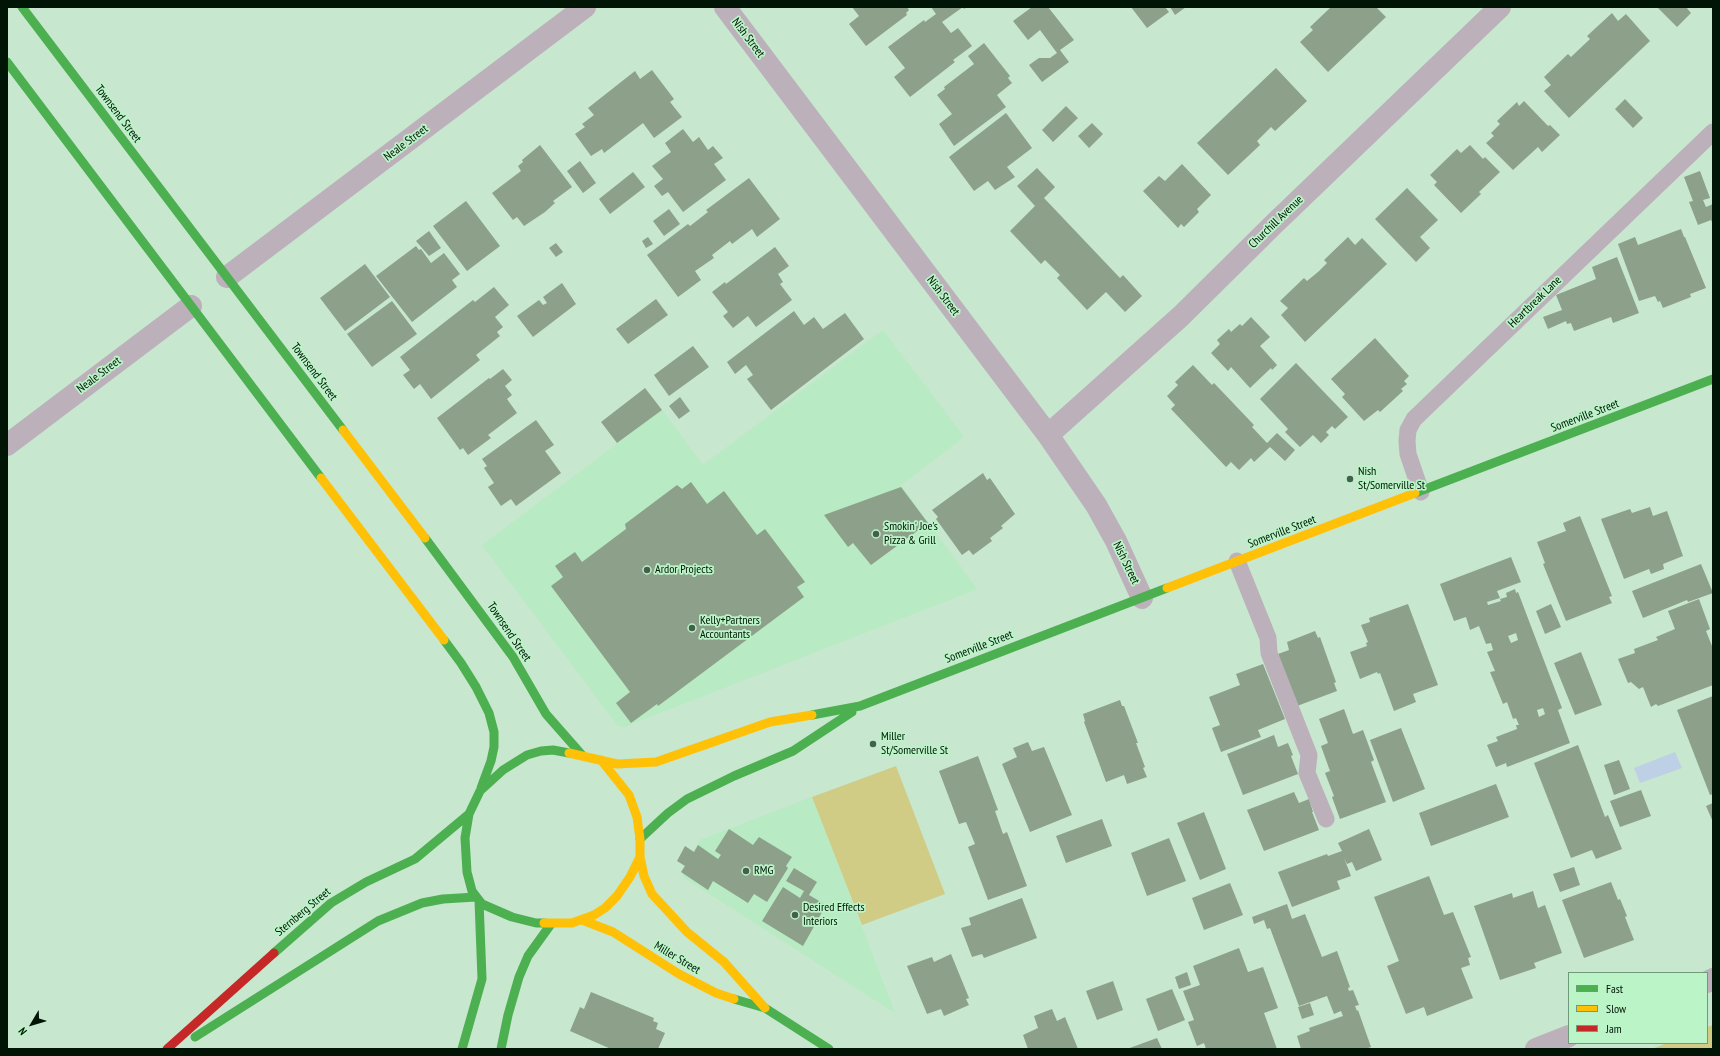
<!DOCTYPE html>
<style>
body{margin:0}
#map{position:relative;width:1720px;height:1056px;overflow:hidden;background:#c7e7ce;font-family:"PT Sans Narrow",sans-serif}
canvas{display:block}
.frame{position:absolute;inset:0;border:8px solid #011506;pointer-events:none}
.legend{position:absolute;left:1568px;top:972px;width:140px;height:72px;box-sizing:border-box;background:#baf4c7;border:1px solid #709b7a;margin:0;padding:5px 7px;list-style:none;font-size:12px;color:#011506}
.legend li{display:flex;align-items:center;gap:8px;height:20px}
.legend b{width:20px;border:1px solid #709b7a}
.north{position:absolute;left:12px;top:1004px;width:40px;height:40px;-webkit-text-stroke:3px #baf4c7;paint-order:stroke;rotate:232deg;font-size:11px;font-weight:700;line-height:16px;text-align:center;color:#011506}
.north::after{content:'';display:block;margin:auto;width:14px;height:18px;background:#011506;clip-path:polygon(50% 0,100% 100%,50% 72%,0 100%)}
</style>
<div id="map">
<canvas width="1720" height="1056"></canvas>
<div class="frame"></div>
<ul class="legend">
<li><b style="height:5px;background:#4caf50"></b>Fast</li>
<li><b style="height:5px;background:#ffc107"></b>Slow</li>
<li><b style="height:5px;background:#c62828"></b>Jam</li>
</ul>
<div class="north">N</div>
</div>
<script>
const g = document.querySelector('canvas').getContext('2d');
g.lineJoin = 'round';
function paint(path, color) {
  g.fillStyle = color;
  g.fill(path, 'evenodd');
}
function poly(rows) {
  const path = new Path2D();
  for (const r of rows) {
    path.moveTo(r[0], r[1]);
    for (let i = 2; i < r.length; i += 2) path.lineTo(r[i], r[i + 1]);
  }
  return path;
}
function trace(path, color, width, dash) {
  g.strokeStyle = color;
  g.lineWidth = width;
  g.lineCap = dash ? 'butt' : 'round';
  g.setLineDash(dash || []);
  g.stroke(path);
}
function label(font, color, halo, rows, align = 'center') {
  g.font = font + ' "PT Sans Narrow",sans-serif';
  g.lineWidth = 3.5;
  g.setLineDash([]);
  g.textBaseline = 'middle';
  g.strokeStyle = halo;
  g.fillStyle = color;
  for (const [text, x, y, turn = 0] of rows) {
    g.save();
    g.translate(x, y);
    g.rotate((+turn || 0) * Math.PI / 180);
    g.textAlign = isNaN(turn) ? turn : align;
    if (halo) g.strokeText(text, 0, 0);
    g.fillText(text, 0, 0);
    g.restore();
  }
}
const built = poly([
 [883,330,964,437,901,485,977,589,624,727,618,726,482,545,662,410,703,465],
 [812,797,895,1013,683,877,682,869,700,840]
]);
const green = poly([
 [896,766,945,894,862,925,812,797],
 [1713,1025,1713,1049,1652,1049,1667,1043,1707,1043,1707,1027]
]);
const water = poly([
 [1675,752,1682,768,1640,783,1634,768]
]);
const building = poly([
 [852,7,907,7,909,10,906,13,907,15,866,46,849,24,859,16],
 [931,7,967,7,964,9,963,7,942,22,951,33,958,28,972,46,953,60,955,62,910,97,894,77,905,68,888,47,924,20,925,22,936,14],
 [1032,7,1048,7,1074,40,1060,50,1069,62,1042,82,1029,65,1039,58,1050,58,1057,53,1040,30,1028,40,1013,21],
 [1131,7,1165,7,1169,12,1147,28],
 [1170,7,1186,7,1175,15],
 [1331,7,1376,7,1386,17,1328,72,1300,42,1313,30,1310,27],
 [1657,7,1686,7,1691,13,1677,27],
 [1612,13,1618,21,1626,14,1650,41,1569,118,1544,91,1551,85,1544,77,1568,54,1571,57,1590,39,1587,36],
 [984,43,1010,76,1008,78,1012,83,997,95,1006,107,954,146,939,124,952,114,937,95,945,89,944,87,974,64,968,56],
 [1276,68,1307,101,1275,131,1271,127,1257,141,1260,145,1228,175,1197,143],
 [652,70,674,99,670,102,682,117,654,138,643,123,604,153,602,149,591,156,575,134,585,127,582,124,594,115,588,108,635,71,640,79],
 [1625,99,1643,118,1633,128,1615,109],
 [1524,101,1548,126,1550,125,1560,135,1542,152,1538,147,1513,170,1486,143,1494,136,1491,133,1500,124,1497,121,1517,102,1519,106],
 [1066,106,1078,118,1053,142,1042,130],
 [1006,113,1032,148,1007,167,1015,177,995,190,988,181,974,191,949,157],
 [1092,123,1103,134,1089,148,1078,136],
 [683,129,693,142,699,137,708,150,713,146,723,158,714,164,726,180,683,212,668,192,662,196,654,186,663,179,652,166,671,152,665,143],
 [540,145,572,187,553,201,555,203,545,212,524,226,517,217,513,220,492,193,521,171,518,166,523,162,522,160],
 [1470,145,1483,159,1485,157,1500,172,1479,192,1481,194,1461,213,1434,185,1437,182,1430,175,1457,149,1461,153],
 [580,161,596,183,583,193,567,171],
 [1182,164,1211,195,1197,209,1199,212,1184,227,1181,224,1178,228,1143,191,1159,176,1165,181],
 [1037,168,1055,187,1044,198,1120,278,1123,275,1142,296,1125,312,1106,292,1087,310,1057,278,1060,275,1045,260,1041,264,1010,231,1035,206,1017,186],
 [1700,171,1710,198,1703,200,1706,207,1713,204,1713,224,1711,220,1698,225,1689,202,1693,201,1684,177],
 [633,172,645,187,610,214,599,199],
 [749,178,780,219,757,237,752,229,732,244,730,241,712,255,714,258,695,271,701,280,678,297,647,255,688,224,690,226,708,212,706,210],
 [1407,188,1438,220,1420,237,1430,248,1416,262,1375,219],
 [466,201,500,246,467,271,433,226],
 [669,209,680,224,664,236,653,221],
 [1681,229,1684,237,1685,237,1706,288,1690,294,1691,297,1663,308,1660,301,1658,302,1655,296,1639,301,1618,244,1635,237,1638,245],
 [429,231,441,248,429,256,416,241],
 [648,237,653,244,646,248,642,241],
 [1348,237,1355,245,1362,238,1387,264,1305,342,1281,315,1288,308,1280,301,1304,278,1307,281,1318,272,1327,263,1324,260],
 [556,243,563,252,556,257,549,248],
 [416,246,419,250,421,249,431,263,444,253,460,274,452,280,457,287,412,322,376,276],
 [775,247,789,266,778,274,783,282,780,284,792,300,756,327,748,316,733,328,723,316,728,312,712,292,725,282,726,284],
 [1617,257,1639,313,1613,323,1611,317,1574,331,1571,323,1567,324,1566,321,1548,329,1543,317,1562,310,1556,295,1596,279,1592,267],
 [365,264,390,297,345,331,320,298],
 [562,283,576,304,533,337,517,316,539,300,543,305,547,303,543,297],
 [494,287,509,305,495,317,503,327,497,332,500,336,476,355,480,360,431,399,420,384,414,389,403,375,410,370,400,357,473,300,475,302],
 [656,299,668,315,628,344,616,329],
 [392,301,417,334,372,367,347,334],
 [794,311,804,325,814,317,823,329,845,313,864,339,771,410,747,379,753,375,746,365,735,374,727,362],
 [1251,317,1270,337,1260,346,1277,365,1272,370,1271,368,1250,388,1231,367,1228,371,1211,353,1220,344,1217,340,1229,329,1231,332,1240,324,1242,326],
 [1375,338,1409,376,1404,381,1407,384,1401,389,1403,391,1380,412,1378,410,1364,421,1342,397,1345,394,1331,379],
 [693,346,709,367,669,396,654,375],
 [1296,363,1348,417,1335,429,1332,426,1326,432,1329,435,1321,443,1313,435,1300,447,1285,432,1288,429,1260,399],
 [1193,365,1212,385,1214,383,1254,425,1252,427,1267,443,1277,433,1295,450,1285,461,1270,447,1254,462,1251,458,1239,470,1231,462,1226,467,1171,409,1175,405,1167,396,1178,385,1175,382],
 [503,369,512,380,505,386,512,395,507,399,517,413,488,435,491,438,468,455,463,448,460,450,437,418,489,378,490,379],
 [645,388,662,410,617,443,601,422],
 [680,397,690,411,679,419,669,406],
 [536,420,554,445,545,451,561,473,516,506,511,499,501,506,488,487,494,483,484,468,487,466,482,459],
 [983,473,987,480,990,478,1015,514,1001,526,1003,528,990,538,992,541,973,555,969,550,962,555,936,519,938,517,932,510],
 [691,482,707,504,724,491,757,535,765,529,805,582,797,587,804,597,658,706,657,704,631,723,616,703,630,692,551,586,563,577,555,566,575,552,582,562,626,529,625,524,677,485,682,489],
 [901,487,928,523,871,565,853,543,848,547,824,515],
 [1650,507,1653,516,1667,511,1683,556,1663,564,1664,569,1651,574,1649,569,1624,579,1601,519,1630,509,1632,513],
 [1580,516,1612,596,1609,597,1612,603,1566,621,1543,564,1545,563,1537,542,1566,531,1563,523],
 [1511,557,1521,582,1497,591,1500,598,1487,602,1488,605,1501,601,1500,599,1507,597,1506,593,1515,589,1516,593,1518,592,1562,708,1558,710,1570,743,1507,767,1506,763,1496,767,1487,745,1498,741,1496,737,1517,729,1516,725,1519,725,1516,718,1513,719,1507,702,1503,704,1490,672,1495,671,1487,652,1493,650,1491,643,1486,644,1479,626,1470,630,1466,617,1454,621,1440,584],
 [1516,633,1518,640,1511,643,1508,636],
 [1543,708,1545,714,1539,717,1537,710],
 [1701,564,1713,593,1688,602,1687,600,1643,618,1632,591],
 [1699,599,1710,629,1706,631,1712,646,1713,645,1713,685,1658,706,1656,704,1651,707,1643,687,1639,689,1631,682,1628,683,1618,659,1635,653,1634,649,1658,640,1656,637,1675,629,1668,611],
 [1408,604,1438,685,1413,694,1416,702,1394,711,1380,673,1378,674,1377,672,1360,679,1350,652,1367,646,1366,643,1368,642,1361,625,1370,622,1369,618],
 [1551,604,1561,627,1545,634,1536,611],
 [1315,631,1318,638,1320,637,1336,682,1334,683,1337,691,1297,706,1278,654,1289,650,1287,642],
 [1581,652,1602,705,1575,715,1554,663],
 [1263,664,1285,719,1258,730,1261,737,1221,752,1212,728,1220,725,1209,697,1240,685,1236,674],
 [1713,696,1713,794,1710,795,1677,710],
 [1120,700,1122,706,1124,706,1138,743,1136,743,1145,767,1143,768,1147,777,1127,784,1124,775,1106,782,1084,722,1085,721,1083,714],
 [1344,709,1353,734,1363,730,1374,760,1371,762,1386,802,1340,819,1332,797,1334,796,1325,773,1330,771,1321,746,1328,743,1319,719],
 [1401,728,1425,789,1393,802,1370,740],
 [1274,735,1278,747,1288,743,1293,755,1291,756,1298,774,1243,795,1227,754],
 [1028,742,1032,751,1044,747,1072,815,1030,832,1002,764,1017,757,1013,748],
 [1578,745,1605,817,1608,815,1622,849,1596,859,1592,850,1571,858,1534,763],
 [978,756,998,810,995,811,1003,834,1007,832,1027,886,988,900,968,847,975,844,966,822,959,824,939,771],
 [1619,760,1630,789,1614,795,1604,765],
 [1496,784,1509,817,1431,846,1419,813],
 [1641,790,1651,816,1620,827,1610,801],
 [1294,792,1299,803,1309,799,1313,812,1312,812,1319,830,1264,851,1247,810],
 [1713,803,1713,822,1706,806],
 [1204,812,1226,869,1200,880,1177,823],
 [1102,819,1112,846,1066,863,1056,836],
 [729,829,753,845,759,837,792,857,786,866,788,868,767,902,754,894,748,903,713,881,708,890,681,872,685,866,677,861,685,846,694,852,698,845,718,859,721,855,715,851],
 [1369,829,1382,860,1356,871,1352,862,1347,864,1344,858,1351,876,1337,881,1340,889,1292,907,1278,872,1327,854,1328,856,1342,851,1338,843],
 [1169,838,1186,881,1147,896,1131,853],
 [1574,867,1580,885,1560,892,1553,874],
 [794,868,817,882,809,895,826,905,803,946,762,921,783,887,800,898,804,891,786,881],
 [1429,876,1444,915,1453,912,1471,957,1468,958,1470,965,1461,968,1473,998,1427,1016,1424,1007,1406,1014,1387,966,1399,961,1374,897],
 [1611,882,1618,900,1620,899,1627,916,1625,917,1634,940,1584,958,1562,900],
 [1230,883,1243,915,1204,930,1192,898],
 [1533,891,1538,908,1545,905,1562,953,1534,963,1536,968,1500,980,1474,906,1512,893,1513,898],
 [1022,898,1037,938,984,958,982,954,972,957,961,928,971,925,969,918],
 [1287,904,1292,919,1305,914,1322,957,1337,951,1350,987,1348,988,1349,991,1353,990,1359,1005,1355,1006,1357,1011,1358,1010,1371,1047,1365,1049,1301,1049,1297,1036,1310,1031,1309,1028,1343,1016,1341,1011,1334,1014,1327,996,1299,1006,1270,928,1267,929,1264,920,1254,924,1252,917],
 [1239,948,1248,972,1263,967,1278,1008,1264,1013,1277,1049,1206,1049,1204,1043,1197,1046,1188,1022,1194,1020,1183,991,1200,985,1193,966],
 [951,954,969,998,966,999,969,1005,944,1016,941,1009,927,1014,907,966,932,957,934,962],
 [1187,972,1191,985,1179,989,1175,977],
 [1113,981,1123,1010,1097,1020,1086,991],
 [1172,989,1185,1020,1158,1031,1146,999],
 [591,992,654,1018,653,1021,658,1023,656,1029,665,1033,658,1049,611,1049,570,1031,580,1007,584,1009],
 [1310,1003,1314,1015,1302,1019,1298,1007],
 [1052,1009,1057,1021,1065,1017,1078,1049,1028,1049,1023,1035,1038,1028,1034,1016],
 [1157,1038,1162,1049,1127,1049]
]);
const lane = poly([
 [1421,492,1408,454,1407,441,1408,430,1414,419,1713,132],
 [1237,561,1268,638,1269,653,1309,755,1307,773,1326,819]
]);
const street = poly([
 [725,7,1048,435,1096,505,1116,541,1142,598],
 [227,277,585,7],
 [1048,435,1181,316,1274,224,1500,7],
 [7,445,191,306],
 [1707,982,1713,979],
 [1536,1049,1569,1036]
]);
const fast = poly([
 [22,7,343,430],
 [7,62,321,478],
 [1415,493,1713,379],
 [425,538,513,657,546,714,582,755],
 [444,640,461,663,476,687,489,713,494,732,494,747,491,761,481,788],
 [812,715,860,706,1167,588],
 [640,839,668,813,687,799,734,776,793,751,852,712],
 [544,923,536,923,512,917,482,904,472,891,467,872,465,838,469,814,480,791,503,770,527,755,541,751,553,750,569,753],
 [274,953,331,903,366,882,415,859,469,814],
 [734,999,765,1008,829,1049],
 [195,1037,378,921,422,903,443,899,476,897],
 [462,1049,482,979,479,900],
 [501,1049,508,1015,519,977,528,956,551,924]
]);
const slow = poly([
 [343,430,425,538],
 [321,478,444,640],
 [1167,588,1415,493],
 [569,753,617,764,656,762,770,722,812,715],
 [640,857,644,876,652,894,687,932,724,962,765,1008],
 [582,920,613,932,679,974,716,993,734,999],
 [544,923,572,923,594,915,605,908,617,896,630,877,640,857,640,839,637,817,629,795,601,760]
]);
const jam = poly([
 [167,1049,274,953]
]);
const markers = [
 [1350,479,4,"#465e4c"],
 [876,534,4,"#465e4c"],
 [647,570,4,"#465e4c"],
 [692,628,4,"#465e4c"],
 [873,744,4,"#465e4c"],
 [746,871,4,"#465e4c"],
 [795,915,4,"#465e4c"]
];
const streetNames = [
 ["Nish Street",748,38,53],
 ["Townsend Street",118,114,53],
 ["Neale Street",406,143,-37],
 ["Churchill Avenue",1276,222,-44],
 ["Nish Street",943,296,53],
 ["Heartbreak Lane",1535,302,-44],
 ["Townsend Street",314,372,53],
 ["Neale Street",99,375,-37],
 ["Somerville Street",1585,416,-21],
 ["Somerville Street",1282,532,-21],
 ["Nish Street",1126,563,64],
 ["Townsend Street",509,632,56],
 ["Somerville Street",979,647,-21],
 ["Sternberg Street",303,912,-40],
 ["Miller Street",677,958,31]
];
const poiNames = [
 ["Nish",1358,472],
 ["St/Somerville St",1358,486],
 ["Smokin' Joe's",884,527],
 ["Pizza & Grill",884,541],
 ["Ardor Projects",655,570],
 ["Kelly+Partners",700,621],
 ["Accountants",700,635],
 ["Miller",881,737],
 ["St/Somerville St",881,751],
 ["RMG",754,871],
 ["Desired Effects",803,908],
 ["Interiors",803,922]
];
paint(built, '#b8eac3');
paint(green, '#d0cc86');
paint(water, '#bdd0e5');
paint(building, '#8ca08a');
trace(lane, '#bcb0ba', 17);
trace(street, '#bcb0ba', 22);
trace(fast, '#4caf50', 9);
trace(slow, '#ffc107', 9);
trace(jam, '#c62828', 9);
for (const [x, y, r, color] of markers) {
  const dot = new Path2D();
  dot.arc(x, y, r, 0, 2 * Math.PI);
  g.fillStyle = color;
  g.fill(dot);
  trace(dot, '#baf4c7', 1.5);
}
label('12px', '#011506', '#baf4c7', streetNames);
label('12px', '#011506', '#baf4c7', poiNames, 'left');
</script>
